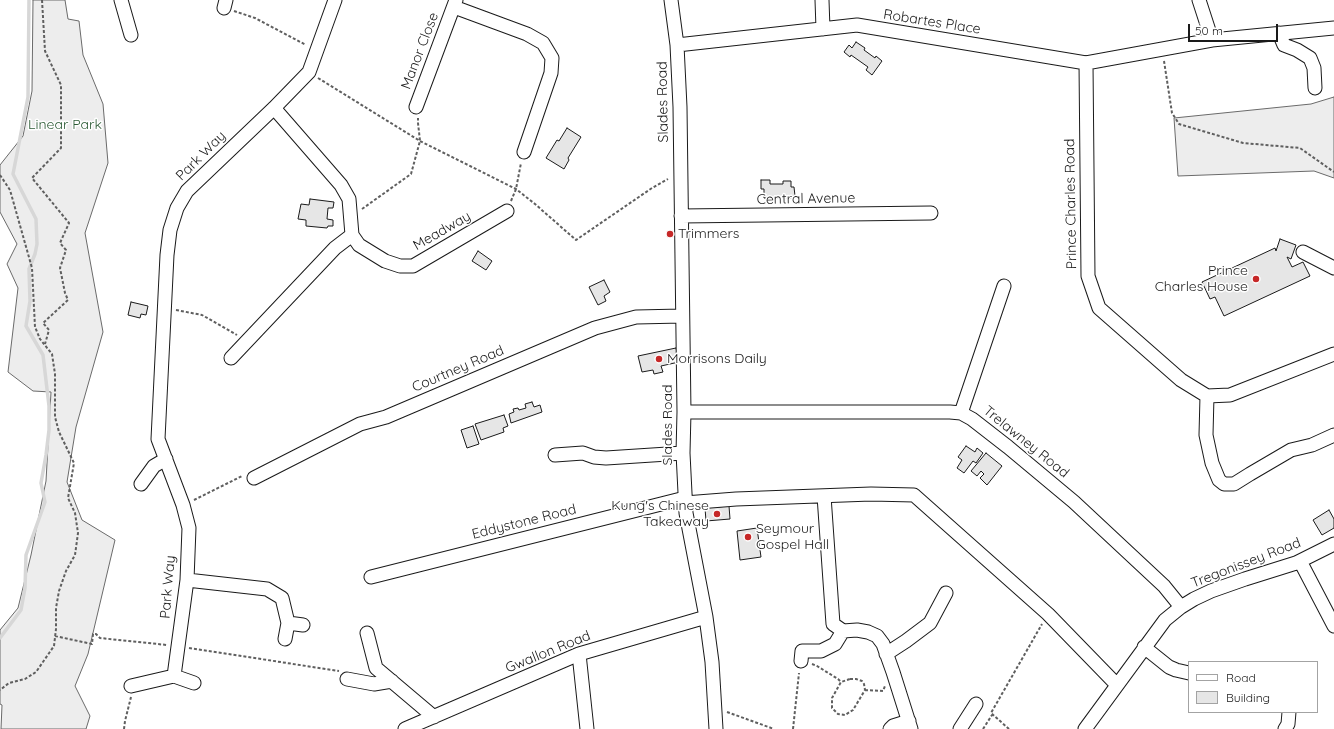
<!DOCTYPE html>
<style>
body{margin:0}
#map{position:relative;width:1334px;height:729px;overflow:hidden;background:#fff;font-family:Quicksand,sans-serif}
canvas{display:block}
.legend{position:absolute;left:1188px;top:661px;width:130px;height:52px;box-sizing:border-box;background:#fff;border:1px solid #a3a3a3;margin:0;padding:5px 7px;list-style:none;font-size:12px;color:#1a1a1a}
.legend li{display:flex;align-items:center;gap:8px;height:20px}
.legend b{width:20px;border:1px solid #a3a3a3}
.scale{position:absolute;left:1188px;top:24px;width:90px;height:18px;box-sizing:border-box;border:2px solid #1a1a1a;border-top:0;padding-left:5px;font-size:12px;line-height:14px;white-space:nowrap;color:#1a1a1a;-webkit-text-stroke:3px #fff;paint-order:stroke}
</style>
<div id="map">
<canvas width="1334" height="729"></canvas>
<ul class="legend">
<li><b style="height:5px;background:#fff"></b>Road</li>
<li><b style="height:11px;background:#e6e6e6"></b>Building</li>
</ul>
<div class="scale">50 m</div>
</div>
<script>
const g = document.querySelector('canvas').getContext('2d');
g.lineJoin = 'round';
function paint(path, color) {
  g.fillStyle = color;
  g.fill(path, 'evenodd');
}
function poly(rows) {
  const path = new Path2D();
  for (const r of rows) {
    path.moveTo(r[0], r[1]);
    for (let i = 2; i < r.length; i += 2) path.lineTo(r[i], r[i + 1]);
  }
  return path;
}
function trace(path, color, width, dash) {
  g.strokeStyle = color;
  g.lineWidth = width;
  g.lineCap = dash ? 'butt' : 'round';
  g.setLineDash(dash || []);
  g.stroke(path);
}
function label(font, color, halo, rows, align = 'center') {
  g.font = font + ' Quicksand,sans-serif';
  g.lineWidth = 3;
  g.setLineDash([]);
  g.textBaseline = 'middle';
  g.strokeStyle = halo;
  g.fillStyle = color;
  for (const [text, x, y, turn = 0] of rows) {
    g.save();
    g.translate(x, y);
    g.rotate((+turn || 0) * Math.PI / 180);
    g.textAlign = isNaN(turn) ? turn : align;
    if (halo) g.strokeText(text, 0, 0);
    g.fillText(text, 0, 0);
    g.restore();
  }
}
const built = poly([
 [33,0,65,0,68,19,79,21,83,55,103,104,108,163,85,233,103,332,76,427,67,482,82,520,115,540,88,654,75,686,90,716,86,729,1,729,2,705,0,704,0,630,18,608,31,555,46,481,51,392,33,391,8,372,18,288,7,264,17,244,0,212,0,165,23,136,32,91,33,0],
 [1334,97,1334,178,1314,171,1178,176,1174,118,1311,104,1334,97]
]);
const stream = poly([
 [0,638,21,610,25,588,26,555,45,502,41,483,46,455,49,430,49,406,43,355,26,326,30,301,29,269,35,254,37,244,36,219,13,174,28,97,29,0]
]);
const building = poly([
 [856,42,865,48,864,50,875,58,876,56,882,61,872,75,866,70,868,67,851,55,850,57,844,52,849,45,852,48,856,42],
 [567,128,581,137,568,158,569,160,564,169,546,158,557,140,559,141,567,128],
 [761,180,770,180,770,184,783,184,783,181,791,181,791,187,794,187,795,196,792,196,792,198,764,198,764,189,761,189,761,180],
 [310,199,334,202,333,208,328,208,327,219,333,220,333,226,328,226,327,228,306,226,306,220,298,219,301,204,309,205,310,199],
 [1280,239,1296,245,1291,259,1287,257,1292,267,1303,262,1310,276,1224,316,1215,297,1210,299,1202,282,1275,248,1276,251,1280,239],
 [478,251,492,261,486,270,472,261,478,251],
 [604,280,610,292,604,296,606,301,598,305,589,287,604,280],
 [131,302,148,306,146,315,141,314,140,318,128,315,131,302],
 [676,348,679,362,661,366,663,372,654,374,653,370,642,372,638,356,676,348],
 [532,402,534,407,540,405,542,412,511,423,509,414,514,412,513,409,518,408,519,410,526,408,525,404,532,402],
 [504,415,508,426,503,428,504,432,481,440,475,424,504,415],
 [473,426,479,444,467,448,461,430,473,426],
 [966,446,975,452,977,448,983,453,976,463,973,461,964,473,957,468,962,460,958,457,966,446],
 [986,453,1002,466,987,485,980,478,984,474,981,471,977,476,971,471,986,453],
 [729,506,730,519,706,521,705,508,729,506],
 [1329,510,1334,519,1334,528,1322,535,1313,520,1329,510],
 [757,528,761,557,740,560,737,531,757,528]
]);
const path = poly([
 [42,0,45,51,61,85,61,148,32,178,69,223,60,243,66,250,60,268,65,293,68,300,43,323,49,330,45,344],
 [234,11,255,18,306,45],
 [1164,61,1172,113,1179,124,1243,143,1300,148,1334,172],
 [318,78,420,141,516,189,535,204,576,240,652,188,668,179],
 [0,175,10,190,32,268,35,327,40,339,52,354,55,374,55,417,59,432,74,463,68,498,75,513,78,533,75,555,66,571,59,591,56,608,56,629,54,646,36,672,25,679,9,683,0,690],
 [511,201,516,189,521,163],
 [362,209,411,174,420,141,418,123,418,118],
 [176,310,202,315,237,335],
 [194,500,242,476],
 [55,636,92,644,93,634,96,634,100,638,167,645],
 [189,648,339,671],
 [812,664,817,666,838,679,841,682],
 [850,679,856,679,862,681,864,684,865,690,853,710,845,715,838,714,832,708,832,698,841,682,850,679],
 [865,690,883,691,885,686],
 [727,712,774,729],
 [124,729,125,721,131,697],
 [793,729,799,673],
 [983,729,992,715],
 [1009,729,991,713,1042,624]
]);
const minor = poly([
 [121,0,131,35],
 [671,0,677,45,680,107,684,412,683,453,686,513,706,617,712,662,716,729],
 [822,0,823,29],
 [1199,0,1212,40],
 [454,7,527,34,543,43,552,58,551,73,524,152],
 [224,8,226,0],
 [1279,33,1284,45,1297,50,1310,58,1314,68,1315,88],
 [677,45,857,25,1086,63,1212,40,1334,28],
 [1086,63,1088,276,1099,308,1181,380,1207,396,1230,395,1334,354],
 [416,107,456,0],
 [274,108,341,185,349,199,352,235,359,245,385,261,400,266,413,266,507,211],
 [681,216,931,213],
 [1303,252,1334,268],
 [231,358,335,248,352,235],
 [1207,396,1206,435,1212,463,1219,480,1224,484,1234,484,1250,474,1291,450,1312,445,1334,435],
 [684,412,950,412,961,413,972,419,1008,447,1074,502,1164,586,1181,607],
 [961,413,1004,286],
 [555,455,583,453,594,457,606,458,683,453],
 [254,478,360,424,386,417,595,328,636,317,682,316],
 [141,484,154,466,166,459],
 [824,496,833,624,843,631,857,630,868,632,877,636,883,644,893,672,911,729],
 [685,503,736,499,871,494,914,495,1048,614,1117,685],
 [1300,561,1334,626],
 [371,577,685,498],
 [187,580,267,589,282,598,288,623,285,639],
 [288,623,303,625],
 [367,633,376,668,434,717],
 [1144,647,1169,667,1176,670,1189,673],
 [579,654,587,729],
 [886,654,906,641,930,623,946,593],
 [801,661,802,651,821,651,835,644,843,631],
 [174,676,194,683],
 [347,679,374,684,392,681],
 [131,686,174,676,187,580,189,528,183,505,158,439,167,255,170,230,177,208,187,191,274,108,309,72,335,0],
 [405,729,579,654,706,617],
 [890,729,893,726,909,721],
 [960,729,976,704],
 [1085,729,1165,620,1181,607,1194,599,1211,591,1245,579,1296,563,1334,544],
 [1285,729,1288,724,1289,712]
]);
const markers = [
 [670,234,4,"#c62828"],
 [1256,279,4,"#c62828"],
 [659,359,4,"#c62828"],
 [717,514,4,"#c62828"],
 [748,537,4,"#c62828"]
];
const streetNames = [
 ["Robartes Place",932,22,9],
 ["Manor Close",420,51,-69],
 ["Slades Road",663,102,-91],
 ["Park Way",201,156,-45],
 ["Central Avenue",806,199,-1],
 ["Prince Charles Road",1071,204,-91],
 ["Meadway",442,231,-30],
 ["Courtney Road",458,369,-23],
 ["Slades Road",668,425,-90],
 ["Trelawney Road",1026,442,39],
 ["Eddystone Road",524,522,-14],
 ["Tregonissey Road",1246,563,-21],
 ["Park Way",168,587,-85],
 ["Gwallon Road",548,652,-22]
];
const parkNames = [
 ["Linear Park",65,125]
];
const poiNames = [
 ["Trimmers",678,234],
 ["Prince",1248,271,"right"],
 ["Charles House",1248,287,"right"],
 ["Morrisons Daily",667,359],
 ["Kung's Chinese",709,506,"right"],
 ["Takeaway",709,522,"right"],
 ["Seymour",756,529],
 ["Gospel Hall",756,545]
];
paint(built, '#ededed');
trace(built, '#6a6a6a', 1);
trace(stream, '#d7d7d7', 3.5);
paint(building, '#e6e6e6');
trace(building, '#1a1a1a', 1);
trace(minor, '#1a1a1a', 15);
trace(path, '#5f5f5f', 2, [3, 2]);
trace(minor, '#fff', 13);
for (const [x, y, r, color] of markers) {
  const dot = new Path2D();
  dot.arc(x, y, r, 0, 2 * Math.PI);
  g.fillStyle = color;
  g.fill(dot);
  trace(dot, '#fff', 1.5);
}
label('14px', '#1a1a1a', '#fff', streetNames);
label('14px', '#2b5a34', '#fff', parkNames);
label('14px', '#1a1a1a', '#fff', poiNames, 'left');
</script>
